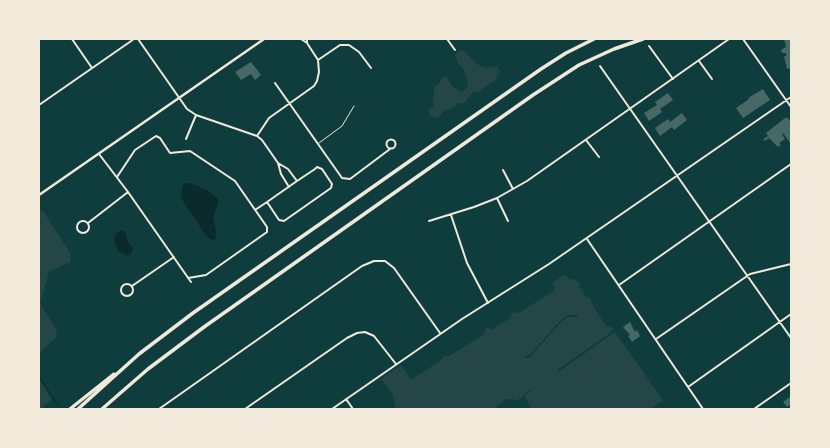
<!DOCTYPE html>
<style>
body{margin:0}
#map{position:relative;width:830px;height:448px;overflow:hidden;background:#0f3d3e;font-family:"Alegreya Sans",sans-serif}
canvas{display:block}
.frame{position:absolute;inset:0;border:40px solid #f1e9da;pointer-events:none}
</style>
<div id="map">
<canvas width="830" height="448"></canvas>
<div class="frame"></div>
</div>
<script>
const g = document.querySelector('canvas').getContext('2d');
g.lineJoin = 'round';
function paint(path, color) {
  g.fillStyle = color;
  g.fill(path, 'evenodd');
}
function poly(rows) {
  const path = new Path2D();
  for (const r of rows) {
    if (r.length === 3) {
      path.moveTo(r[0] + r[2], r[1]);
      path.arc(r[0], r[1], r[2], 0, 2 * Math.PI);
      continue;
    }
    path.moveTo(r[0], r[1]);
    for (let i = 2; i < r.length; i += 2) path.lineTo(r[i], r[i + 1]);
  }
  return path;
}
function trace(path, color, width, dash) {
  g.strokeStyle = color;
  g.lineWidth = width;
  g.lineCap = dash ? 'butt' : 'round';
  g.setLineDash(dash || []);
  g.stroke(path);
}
const green = poly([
 [459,51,464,51,477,64,485,68,497,66,500,72,495,80,478,92,473,92,464,103,458,103,451,109,444,110,438,118,431,116,428,109,434,106,433,99,435,86,440,83,442,77,447,77,452,86,461,92,467,88,468,82,464,70,458,63,455,55],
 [39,211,43,211,71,254,70,262,49,272,40,303,57,331,56,338,39,353],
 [563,275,572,280,574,279,580,283,579,286,586,297,590,298,593,306,606,326,614,328,610,333,557,370,558,372,615,332,663,400,651,409,532,409,524,396,531,391,530,390,517,401,513,399,506,399,494,409,396,409,392,393,381,379,401,365,411,380,440,361,444,356,449,356,483,335,487,327,491,330,509,319,513,312,519,313,555,290,553,283],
 [39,379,51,399,50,402,43,405,44,409,39,409]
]);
const water = poly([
 [185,183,190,183,207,190,219,200,213,217,216,232,215,240,210,239,205,234,181,198,182,188],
 [121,230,125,232,128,242,133,249,131,254,127,256,118,251,114,240,116,233]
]);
const stream = poly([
 [526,357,530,356,559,323,568,316,577,316],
 [39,376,59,407]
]);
const building = poly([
 [784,39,791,39,791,68,787,69,784,56,786,56,786,53,782,53,781,50,786,47],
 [251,62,261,75,255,80,251,74,241,80,235,72],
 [763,89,770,100,743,118,736,108,749,99,748,98],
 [668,93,673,100,660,109,662,112,649,121,644,113,657,105,655,102],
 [682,113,687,120,674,130,672,127,660,136,655,128,668,119,670,122],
 [785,118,788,118,791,123,791,144,783,133,782,134,785,139,779,143,781,145,778,147,769,138,765,141,763,139,768,136,766,133],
 [630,322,635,332,637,330,640,336,632,342,628,336,630,335,623,327],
 [791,396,791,404,787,407,783,402]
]);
const service = poly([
 [319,143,342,126,354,106]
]);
const minor = poly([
 [72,39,92,68],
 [138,39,187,109,196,115,257,136,262,140,278,163,281,174,289,187],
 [301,39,307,43,307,39],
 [447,39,455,50],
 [743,39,791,107],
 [649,46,673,79],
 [318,60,340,45,349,45,359,52,371,68],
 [699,61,712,79],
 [600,66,791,338],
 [275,83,342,178,350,179,390,149],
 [39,105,134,39],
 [257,136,269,118,314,86,317,81,319,72,318,60,307,43],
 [186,139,196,115],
 [391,144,4.5],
 [586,140,599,157],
 [99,154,128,192,191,282],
 [278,163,288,169,297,181],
 [503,170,513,189],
 [117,177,135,150,156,136,160,138,170,153,190,151,235,181,267,227,267,232,206,275,188,278],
 [497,198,508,221],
 [255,210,267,202,297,181,315,169,317,167,322,169,332,184,331,188,284,221,279,220,267,202],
 [451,215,467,263,488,303],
 [429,221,474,207,497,198,527,181,729,39],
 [83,227,6],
 [88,223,128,192],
 [587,239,703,409],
 [127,290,6],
 [619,285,791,164],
 [132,286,174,257],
 [656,339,750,274,791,264],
 [688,387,791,314],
 [346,399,353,409],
 [159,409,362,266,374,261,385,261,394,268,440,333],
 [245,409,347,338,357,333,365,332,374,336,396,364],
 [332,409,462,319,549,264,791,97],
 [754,409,791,383]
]);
const tertiary = poly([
 [39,195,264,39]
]);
const motorway = poly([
 [70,409,114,374],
 [78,409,139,354,193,313,541,69,566,53,594,39],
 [102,409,148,369,204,327,533,95,579,65,614,49,643,39]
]);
paint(green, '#244646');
paint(water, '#0a2a2b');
trace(stream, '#0a2a2b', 1);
paint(building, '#486865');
trace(service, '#f1e9da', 1);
trace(minor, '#f1e9da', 2);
trace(tertiary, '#f1e9da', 2.5);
trace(motorway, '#f1e9da', 3.5);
</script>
